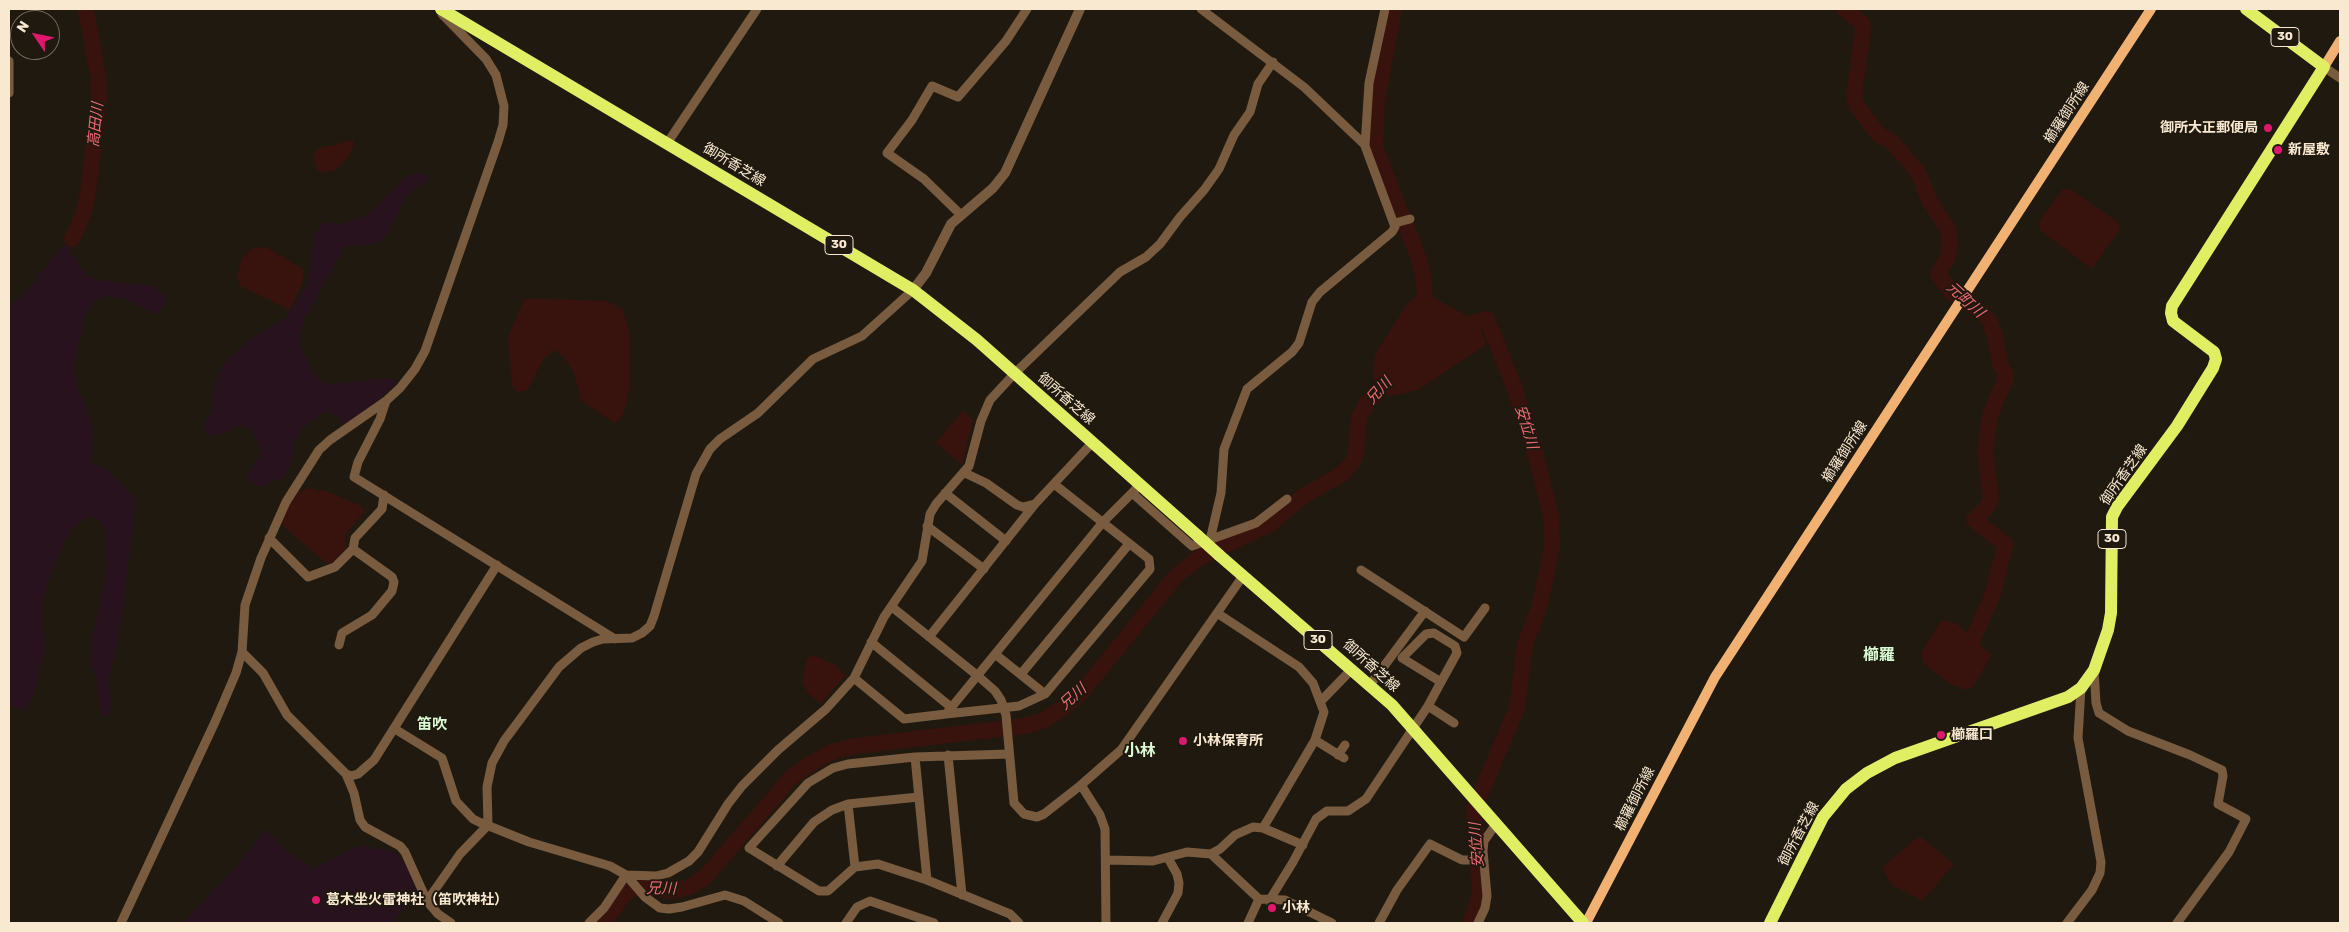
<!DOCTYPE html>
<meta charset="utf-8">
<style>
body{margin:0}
#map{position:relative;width:2349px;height:932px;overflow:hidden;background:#1f190f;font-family:Rubik,sans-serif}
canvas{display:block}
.frame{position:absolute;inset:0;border:10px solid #fae9d1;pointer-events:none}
.north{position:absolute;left:10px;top:10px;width:50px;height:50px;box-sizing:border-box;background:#1f190f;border:1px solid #776c5d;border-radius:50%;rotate:304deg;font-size:14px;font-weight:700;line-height:20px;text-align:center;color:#fae9d1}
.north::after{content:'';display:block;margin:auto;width:18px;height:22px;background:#df186d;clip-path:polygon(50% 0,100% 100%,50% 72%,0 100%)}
</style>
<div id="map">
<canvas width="2349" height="932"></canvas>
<div class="frame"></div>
<div class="north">N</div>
</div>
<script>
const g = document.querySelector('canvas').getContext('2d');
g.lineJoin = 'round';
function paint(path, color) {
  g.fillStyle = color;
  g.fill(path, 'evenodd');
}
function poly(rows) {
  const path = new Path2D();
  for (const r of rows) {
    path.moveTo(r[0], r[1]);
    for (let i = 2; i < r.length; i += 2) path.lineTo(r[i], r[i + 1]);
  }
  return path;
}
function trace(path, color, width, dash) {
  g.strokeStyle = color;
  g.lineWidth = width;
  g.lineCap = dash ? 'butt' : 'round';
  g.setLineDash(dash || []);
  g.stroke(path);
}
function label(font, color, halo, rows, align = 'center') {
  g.font = font + ' Rubik,"Noto Sans JP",sans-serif';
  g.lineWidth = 4;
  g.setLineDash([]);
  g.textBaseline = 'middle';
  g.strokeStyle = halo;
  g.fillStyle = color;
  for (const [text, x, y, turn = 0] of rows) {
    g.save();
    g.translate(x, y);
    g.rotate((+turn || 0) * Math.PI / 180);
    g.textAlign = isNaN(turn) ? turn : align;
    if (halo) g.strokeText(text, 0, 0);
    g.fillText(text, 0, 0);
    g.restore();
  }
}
const green = poly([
 [417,173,424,174,429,179,407,196,384,240,371,245,350,245,344,248,305,318,298,339,312,371,326,385,389,378,395,380,397,384,347,426,338,416,326,411,302,428,293,444,293,458,284,478,271,481,266,486,249,483,247,476,262,450,256,438,247,427,240,425,220,435,213,435,206,433,204,424,212,412,215,384,220,371,227,359,252,338,287,317,309,282,314,235,322,224,328,222,342,224,368,215,405,178],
 [66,245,83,271,93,279,154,286,164,295,165,302,158,315,126,299,105,296,93,303,85,315,73,366,77,387,86,406,92,434,90,462,108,470,136,499,118,641,108,681,111,702,110,716,103,715,99,707,97,679,91,665,92,638,101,602,107,566,105,532,103,525,92,516,85,518,69,533,48,581,41,609,44,652,33,698,25,710,9,706,9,306,22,296,61,248],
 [266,830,288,852,313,869,359,845,396,852,418,881,418,894,392,923,182,923,232,872]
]);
const water = poly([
 [354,139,353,148,346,160,334,171,323,172,317,170,313,157,315,150],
 [2063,189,2070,189,2118,222,2120,229,2092,269,2041,231,2039,226,2041,219],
 [266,247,303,269,303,282,290,310,240,286,237,276,242,258,253,248],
 [1416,296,1433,297,1479,323,1486,345,1419,389,1398,395,1384,395,1376,388,1373,376,1375,354,1407,304],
 [525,298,607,301,623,310,630,335,630,385,624,412,616,424,581,401,574,373,564,357,555,350,543,359,528,390,517,392,512,386,508,337],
 [963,411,973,420,962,465,936,442],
 [311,488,319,492,321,489,361,506,364,512,345,535,346,549,332,563,326,563,281,524,292,500,298,492],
 [1942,620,1956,623,1991,655,1974,686,1966,690,1952,685,1924,664,1921,653],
 [812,655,836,665,845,676,820,704,807,692,802,682,806,661],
 [1921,837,1954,864,1923,901,1893,886,1882,868,1915,839]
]);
const river = poly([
 [1394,9,1377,101,1375,147,1419,259,1423,276,1427,317],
 [1844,9,1862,23,1863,30,1854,95,1857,106,1878,134,1892,142,1918,172,1929,200,1948,229,1950,246,1946,261,1938,274,1952,293,1983,313,1990,322,1995,336,2000,364,2005,373,2005,380,1990,415,1985,452,1991,499,1987,507,1974,520,2004,543,2005,546,1992,596,1974,637,1962,657],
 [72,239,83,215,88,193,99,97,98,76,86,9],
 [1457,328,1487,319,1514,387,1535,452,1551,517,1552,546,1540,605,1525,644,1517,708,1474,809,1480,891,1477,905,1470,923],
 [604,923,623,896,633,889,645,887,675,891,690,887,705,877,791,778,810,764,834,751,856,746,1025,726,1044,720,1065,707,1082,692,1176,576,1199,558,1270,524,1302,497,1342,474,1352,463,1356,453,1359,417,1367,403,1393,375]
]);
const minor = poly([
 [1201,9,1304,87,1365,145],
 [9,61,9,93],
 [2324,67,2340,78],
 [668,142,757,9],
 [960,214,924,179,887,153,912,120,932,86,958,97,1006,41,1027,9],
 [1395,223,1410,219],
 [386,401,380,419,358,462,354,477,615,639],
 [965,473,986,483,1017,505,1023,507,1035,504],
 [945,493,1006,541],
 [1132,493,1192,546,1256,523,1287,499],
 [927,526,984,569],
 [269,538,308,577,335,567,353,549],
 [1210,540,1221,493,1224,449,1247,389,1292,352,1299,343,1312,302,1320,292,1392,232,1395,227,1365,146,1369,83,1385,9],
 [1361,570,1464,637,1485,608],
 [892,607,978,676,995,691,1001,700,1006,715,1014,803,1024,814,1037,817,1044,814,1081,785,1121,750,1243,576],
 [1217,613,1299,667,1313,683,1324,712,1315,740,1263,828],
 [929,637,1035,504,1093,442],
 [871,642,952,708],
 [339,645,342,633,372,615,392,591,394,582,392,577,353,549,355,538,382,509,384,495],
 [242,652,263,673,287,715,346,774,354,793,360,820,365,827,400,846,405,852,427,901,438,914,451,923],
 [995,654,1045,694,1150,569,1149,559,1054,484],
 [2094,670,2096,703,2099,713,2128,731,2190,755,2222,770,2223,776,2218,804,2246,819,2229,852,2177,923],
 [1021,674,1129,544],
 [854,678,904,719,946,714,1103,522,1140,485],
 [1370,685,1425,611],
 [1321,701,1352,669],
 [1428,706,1454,723],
 [946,714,1019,706,1045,694],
 [395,729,442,758,456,801,473,819,479,822,529,842,610,866,626,875,645,897,660,908,669,909,682,907,725,895,744,901,779,923],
 [1315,740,1344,758],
 [1009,754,915,757,848,764,833,768,808,783,749,848,819,891,828,891,855,867,878,864,927,880,1010,914,1019,923],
 [948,755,962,895],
 [1338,755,1345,745],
 [915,757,927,880],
 [346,774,351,776,358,774,374,760,497,565],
 [1081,785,1100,815,1105,829,1106,923],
 [848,804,855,867],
 [1211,854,1259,899,1285,900,1332,923],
 [1107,860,1153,861,1187,852,1211,854,1220,849,1235,835,1253,827,1263,828,1303,845],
 [777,866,814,822,832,810,848,804,919,797],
 [427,901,460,854,488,825,487,787,492,763,504,741,559,667,581,648,593,642,603,639,632,638,642,633,650,626,654,616,696,474,710,449,720,439,758,413,813,359,862,336,913,290],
 [1269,901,1293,862,1316,819,1327,811,1348,811,1366,799,1428,706,1441,682,1457,653,1455,646,1434,633,1426,634,1402,658,1441,682],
 [121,923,215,722,236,673,242,652,245,605,261,558,286,502,319,450,330,440,386,401,400,388,415,369,425,351,498,142,503,125,504,106,496,75,486,59,442,14],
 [589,923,604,908,626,875,656,876,668,873,689,861,698,852,728,804,742,786,778,750,826,709,854,678,884,617,922,561,930,514,936,504,969,466,981,421,990,400,1014,374,1120,272,1146,257,1160,244,1180,217,1204,190,1219,169,1234,135,1250,112,1258,84,1273,62],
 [846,923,857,907,870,901,934,923],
 [1162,923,1178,893,1179,883,1177,874,1168,858],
 [1248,923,1259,899],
 [1379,923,1397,890,1430,844,1462,860,1484,860],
 [1478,923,1485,908,1487,896,1483,851,1484,841,1496,824],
 [2067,923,2092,890,2100,873,2101,862,2078,738,2081,688]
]);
const tertiary = poly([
 [913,290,926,273,951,224,993,188,1005,173,1080,9]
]);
const secondary = poly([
 [2324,67,2340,41],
 [1586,923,1715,677,2151,9]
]);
const primary = poly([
 [441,9,913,290,977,340,1198,536],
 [1219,555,1392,705,1583,923],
 [1770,923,1823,817,1846,789,1867,773,1895,758,2068,697,2081,688,2094,670,2108,630,2111,613,2112,517,2117,507,2177,426,2213,368,2216,359,2214,352,2173,321,2171,313,2172,306,2324,67,2246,9]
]);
const primaryBridge = poly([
 [1198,536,1219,555]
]);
const markers = [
 [2268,128,5,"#df186d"],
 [2278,150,5,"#df186d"],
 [1941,735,5,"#df186d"],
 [1183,741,5,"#df186d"],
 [316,900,5,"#df186d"],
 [1272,908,5,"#df186d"]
];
const shields = [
 [2285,37,28],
 [839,245,28],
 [2112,539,28],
 [1318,640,28]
];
const shieldNames = [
 ["30",2285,37],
 ["30",839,245],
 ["30",2112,539],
 ["30",1318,640]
];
const streetNames = [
 ["櫛羅御所線",2067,113,-57],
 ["御所香芝線",734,165,31],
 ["御所香芝線",1066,399,41],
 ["櫛羅御所線",1845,452,-57],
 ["御所香芝線",2124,475,-55],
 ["御所香芝線",1371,666,42],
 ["櫛羅御所線",1635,799,-63],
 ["御所香芝線",1799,834,-62]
];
const poiNames = [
 ["御所大正郵便局",2258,128,"right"],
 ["新屋敷",2288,150],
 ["櫛羅口",1951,735],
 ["小林保育所",1193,741],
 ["葛木坐火雷神社（笛吹神社）",326,900],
 ["小林",1282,908]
];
const waterNames = [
 ["高田川",96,125,-84],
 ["元町川",1965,300,42],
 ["兄川",1379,391,-48],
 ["安位川",1526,427,73],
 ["兄川",1073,697,-42],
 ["安位川",1477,845,-94],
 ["兄川",661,889,1]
];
const neighbourhoodNames = [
 ["笛吹",432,725]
];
const quarterNames = [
 ["櫛羅",1879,655],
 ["小林",1140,751]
];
paint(green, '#28121e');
paint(water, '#38130e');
trace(river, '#38130e', 16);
trace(minor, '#795c3f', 9);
trace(tertiary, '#795c3f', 10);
trace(secondary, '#f0b172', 10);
trace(primary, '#e0ee64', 12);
trace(primaryBridge, '#e0ee64', 12);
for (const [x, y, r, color] of markers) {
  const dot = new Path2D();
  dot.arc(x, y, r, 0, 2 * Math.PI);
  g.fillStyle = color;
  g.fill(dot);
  trace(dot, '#1f190f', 2);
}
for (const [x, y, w] of shields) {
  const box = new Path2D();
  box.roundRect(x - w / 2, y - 9.5, w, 19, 4);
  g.fillStyle = '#1f190f';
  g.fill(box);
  trace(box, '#fae9d1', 1);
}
label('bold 12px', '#fae9d1', null, shieldNames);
label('14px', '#fae9d1', '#1f190f', streetNames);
label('bold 14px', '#fae9d1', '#1f190f', poiNames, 'left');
label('italic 15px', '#ef6a72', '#1f190f', waterNames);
label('bold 15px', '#d9fad3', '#1f190f', neighbourhoodNames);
label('bold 16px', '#d9fad3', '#1f190f', quarterNames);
</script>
